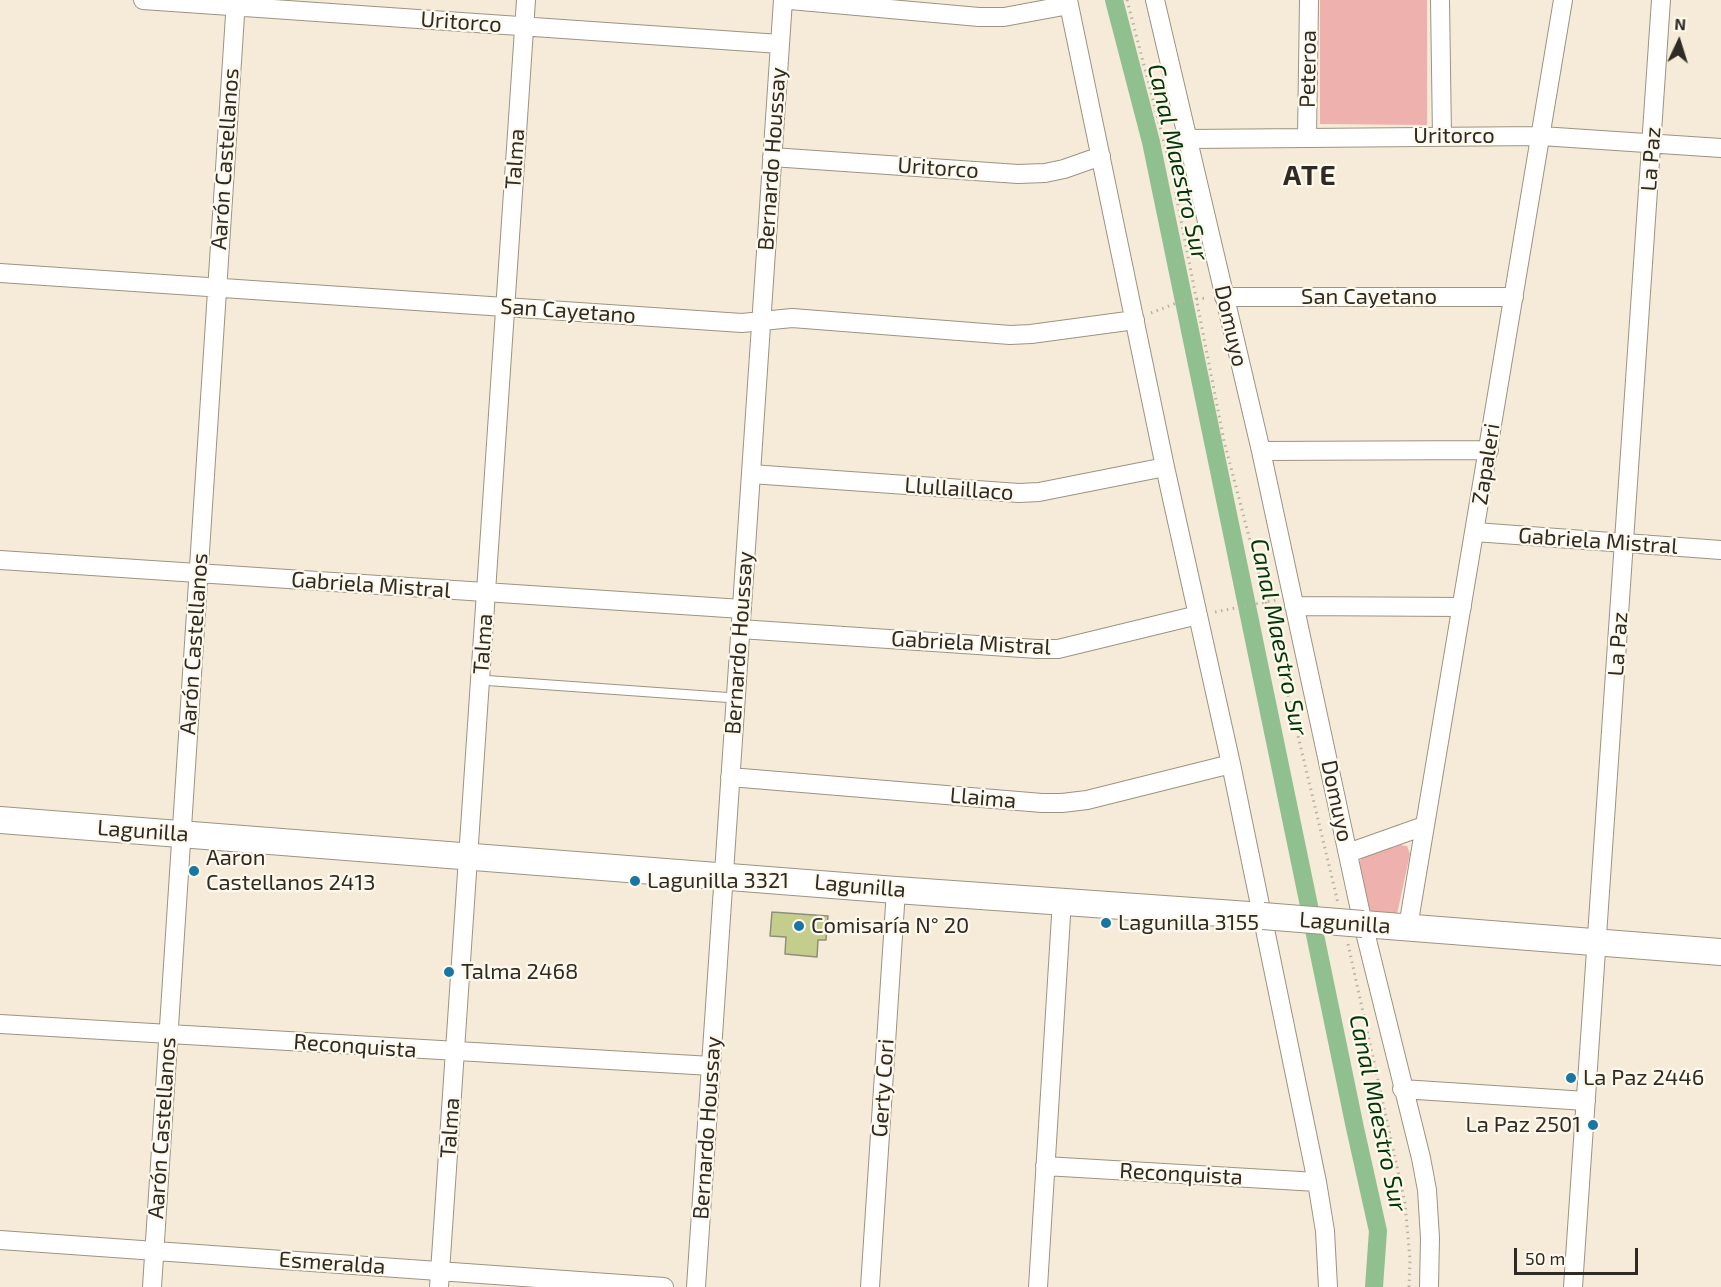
<!DOCTYPE html>
<meta charset="utf-8">
<style>
body{margin:0}
#map{position:relative;width:1721px;height:1287px;overflow:hidden;background:#f5ebd8;font-family:"Exo 2",sans-serif}
canvas{display:block}
.north{position:absolute;left:1649px;top:12px;width:60px;height:60px;-webkit-text-stroke:4px #fff9ed;paint-order:stroke;rotate:4deg;font-size:16px;font-weight:700;line-height:24px;text-align:center;color:#2f2b24}
.north::after{content:'';display:block;margin:auto;width:21px;height:27px;background:#2f2b24;clip-path:polygon(50% 0,100% 100%,50% 72%,0 100%)}
.scale{position:absolute;left:1514px;top:1248px;width:124px;height:27px;box-sizing:border-box;border:3px solid #2f2b24;border-top:0;padding-left:8px;font-size:18px;line-height:21px;white-space:nowrap;color:#2f2b24;-webkit-text-stroke:4px #fff9ed;paint-order:stroke}
</style>
<div id="map">
<canvas width="1721" height="1287"></canvas>
<div class="north">N</div>
<div class="scale">50 m</div>
</div>
<script>
const g = document.querySelector('canvas').getContext('2d');
g.lineJoin = 'round';
function paint(path, color) {
  g.fillStyle = color;
  g.fill(path, 'evenodd');
}
function poly(rows) {
  const path = new Path2D();
  for (const r of rows) {
    path.moveTo(r[0], r[1]);
    for (let i = 2; i < r.length; i += 2) path.lineTo(r[i], r[i + 1]);
  }
  return path;
}
function trace(path, color, width, dash) {
  g.strokeStyle = color;
  g.lineWidth = width;
  g.lineCap = dash ? 'butt' : 'round';
  g.setLineDash(dash || []);
  g.stroke(path);
}
function label(font, color, halo, rows, align = 'center') {
  g.font = font + ' "Exo 2",sans-serif';
  g.lineWidth = 4.5;
  g.setLineDash([]);
  g.textBaseline = 'middle';
  g.strokeStyle = halo;
  g.fillStyle = color;
  for (const [text, x, y, turn = 0] of rows) {
    g.save();
    g.translate(x, y);
    g.rotate((+turn || 0) * Math.PI / 180);
    g.textAlign = isNaN(turn) ? turn : align;
    if (halo) g.strokeText(text, 0, 0);
    g.fillText(text, 0, 0);
    g.restore();
  }
}
const green = poly([
 [1320,0,1427,0,1427,125,1320,124],
 [1400,845,1407,846,1410,854,1397,914,1390,918,1369,912,1359,862,1362,858]
]);
const canal = poly([
 [1114,0,1151,142,1355,1128,1378,1231,1374,1287]
]);
const building = poly([
 [772,912,828,916,826,940,818,940,817,957,785,954,786,937,770,936,772,912]
]);
const path = poly([
 [1127,0,1171,169,1224,441,1266,602,1338,903],
 [1151,313,1184,300,1208,298],
 [1215,612,1276,600],
 [1348,944,1405,1203,1410,1260,1409,1287]
]);
const service = poly([
 [480,680,735,698]
]);
const minor = poly([
 [143,0,780,44],
 [790,0,979,17,1004,17,1069,5],
 [1068,0,1165,467,1231,764,1317,1182,1325,1231,1328,1287],
 [1155,0,1261,451,1363,924,1421,1158,1427,1190,1430,1238,1429,1287],
 [1440,0,1442,137],
 [1307,138,1309,0],
 [1188,139,1541,136,1721,148],
 [772,157,1018,174,1045,173,1064,169,1101,156],
 [0,273,742,323,792,318,1010,335,1031,334,1135,320],
 [1224,297,1514,297],
 [1261,451,1489,450],
 [751,474,1019,493,1039,492,1165,467],
 [1475,532,1721,550],
 [0,560,742,609],
 [1294,606,1462,607],
 [740,629,1037,649,1058,649,1198,615],
 [730,777,1042,803,1062,803,1087,800,1231,764],
 [1348,853,1424,826],
 [1408,927,1563,0],
 [0,1024,711,1066],
 [1402,1089,1586,1101],
 [1045,1166,1317,1182],
 [0,1240,664,1287],
 [152,1287,236,0],
 [439,1287,526,0],
 [696,1287,783,0],
 [870,1287,896,890],
 [1038,1287,1062,900],
 [1573,1287,1661,0]
]);
const secondary = poly([
 [0,820,896,890,1263,916],
 [1363,924,1721,952]
]);
const secondaryBridge = poly([
 [1263,916,1363,924]
]);
const markers = [
 [194,871,6,"#1876a4"],
 [635,881,6,"#1876a4"],
 [1106,923,6,"#1876a4"],
 [799,926,6,"#1876a4"],
 [449,972,6,"#1876a4"],
 [1571,1078,6,"#1876a4"],
 [1593,1125,6,"#1876a4"]
];
const streetNames = [
 ["Uritorco",461,22,4],
 ["Peteroa",1308,69,-89],
 ["Uritorco",1454,136],
 ["Aarón Castellanos",225,159,-86],
 ["Talma",515,159,-86],
 ["Bernardo Houssay",772,159,-86],
 ["La Paz",1651,159,-86],
 ["Uritorco",938,168,4],
 ["San Cayetano",1369,297],
 ["San Cayetano",568,311,4],
 ["Domuyo",1231,326,77],
 ["Zapaleri",1486,464,-81],
 ["Llullaillaco",959,489,4],
 ["Gabriela Mistral",1598,541,4],
 ["Gabriela Mistral",371,585,4],
 ["Bernardo Houssay",739,643,-86],
 ["Gabriela Mistral",971,643,3],
 ["Aarón Castellanos",194,644,-86],
 ["Talma",483,644,-86],
 ["La Paz",1618,644,-86],
 ["Llaima",983,798,5],
 ["Domuyo",1337,801,78],
 ["Lagunilla",143,831,4],
 ["Lagunilla",860,886,5],
 ["Lagunilla",1345,923,4],
 ["Reconquista",355,1046,4],
 ["Gerty Cori",883,1088,-86],
 ["Aarón Castellanos",162,1128,-86],
 ["Talma",450,1128,-86],
 ["Bernardo Houssay",707,1128,-86],
 ["Reconquista",1181,1174,3],
 ["Esmeralda",332,1263,4]
];
const poiNames = [
 ["Aaron",206,858],
 ["Castellanos 2413",206,883],
 ["Lagunilla 3321",647,881],
 ["Lagunilla 3155",1118,923],
 ["Comisaría N° 20",811,926],
 ["Talma 2468",461,972],
 ["La Paz 2446",1583,1078],
 ["La Paz 2501",1581,1125,"right"]
];
const waterNames = [
 ["Canal Maestro Sur",1178,162,77],
 ["Canal Maestro Sur",1279,637,78],
 ["Canal Maestro Sur",1378,1113,78]
];
const districtNames = [
 ["ATE",1310,176]
];
paint(green, '#efb1ae');
trace(canal, '#90c08f', 18);
paint(building, '#c5cd8c');
trace(building, '#8d8f7d', 1.5);
trace(service, '#9c9382', 11);
trace(minor, '#9c9382', 20);
trace(secondary, '#9c9382', 28);
trace(path, '#bab1a2', 3, [1.5, 4.5]);
trace(service, '#fff', 9);
trace(minor, '#fff', 18);
trace(secondary, '#fff', 26);
trace(secondaryBridge, '#9c9382', 28, []);
trace(secondaryBridge, '#fff', 26);
for (const [x, y, r, color] of markers) {
  const dot = new Path2D();
  dot.arc(x, y, r, 0, 2 * Math.PI);
  g.fillStyle = color;
  g.fill(dot);
  trace(dot, '#fff9ed', 2);
}
label('22px', '#2f2b24', '#fff9ed', streetNames);
label('22px', '#2f2b24', '#fff9ed', poiNames, 'left');
label('italic 24px', '#023809', '#fff9ed', waterNames);
g.letterSpacing = '1.5px';
label('bold 28px', '#2f2b24', '#fff9ed', districtNames);
g.letterSpacing = '0px';
</script>
